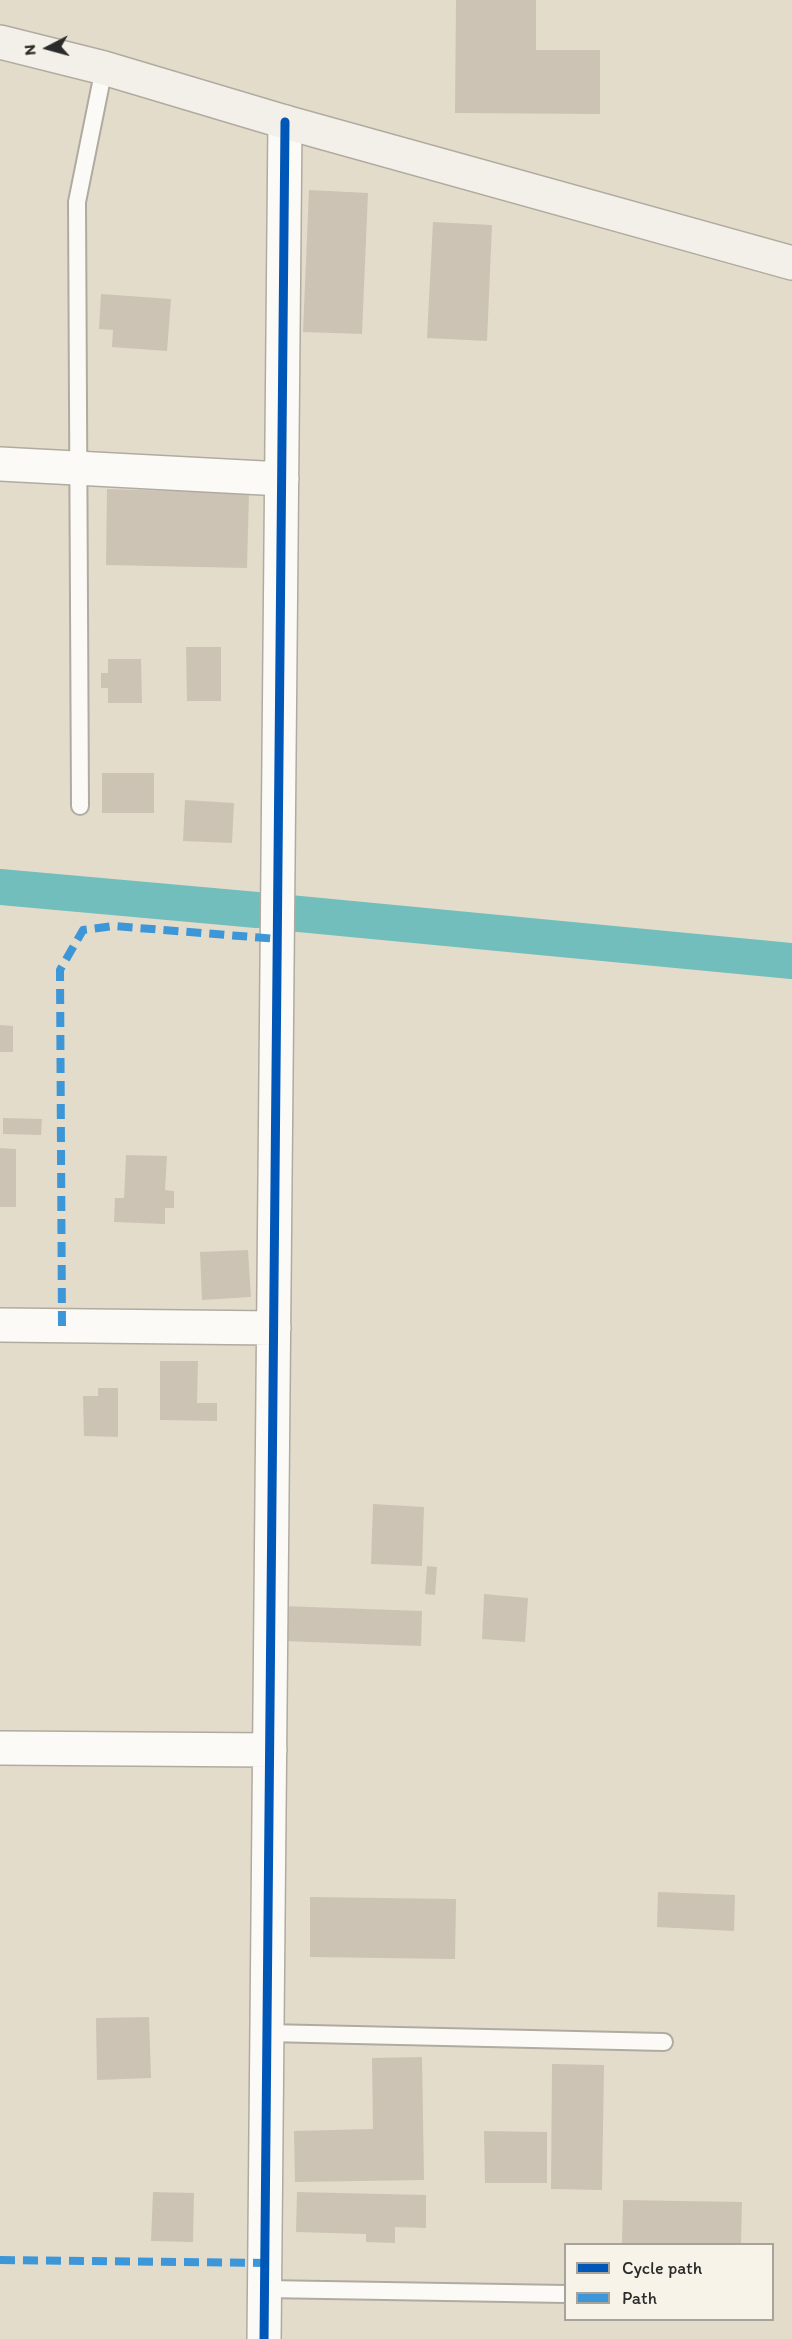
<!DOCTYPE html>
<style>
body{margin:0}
#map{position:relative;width:792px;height:2339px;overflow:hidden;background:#e4dcca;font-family:Itim,sans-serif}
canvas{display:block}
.legend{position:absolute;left:564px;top:2243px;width:210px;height:78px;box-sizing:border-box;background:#f7f3e8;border:2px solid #a5a39c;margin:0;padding:8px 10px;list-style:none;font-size:18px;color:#2b2b2b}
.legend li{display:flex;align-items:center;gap:12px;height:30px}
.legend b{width:30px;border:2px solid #a5a39c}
.north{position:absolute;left:18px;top:18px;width:60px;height:60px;-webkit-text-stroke:4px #f7f3e8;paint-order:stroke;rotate:264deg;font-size:16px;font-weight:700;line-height:24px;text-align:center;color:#2b2b2b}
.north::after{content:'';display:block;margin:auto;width:21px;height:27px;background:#2b2b2b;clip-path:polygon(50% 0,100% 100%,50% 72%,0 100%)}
</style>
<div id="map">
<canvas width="792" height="2339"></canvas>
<ul class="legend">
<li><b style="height:8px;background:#0057b8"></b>Cycle path</li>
<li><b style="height:8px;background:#3c96d7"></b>Path</li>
</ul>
<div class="north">N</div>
</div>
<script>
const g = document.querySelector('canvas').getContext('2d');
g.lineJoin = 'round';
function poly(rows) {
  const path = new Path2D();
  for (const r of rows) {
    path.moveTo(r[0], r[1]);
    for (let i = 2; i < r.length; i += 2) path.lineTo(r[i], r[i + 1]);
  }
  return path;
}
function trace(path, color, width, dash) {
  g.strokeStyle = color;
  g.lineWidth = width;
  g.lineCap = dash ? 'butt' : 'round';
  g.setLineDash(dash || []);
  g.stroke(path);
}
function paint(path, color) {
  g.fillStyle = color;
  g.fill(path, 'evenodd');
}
const canal = poly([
 [0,887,257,910],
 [289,913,792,961]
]);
const building = poly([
 [456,0,536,0,536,50,600,50,600,114,455,113],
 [309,190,368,193,362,334,303,332],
 [433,222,492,225,487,341,427,338],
 [101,294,171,299,167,351,112,347,113,330,99,329],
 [107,489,249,493,247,568,106,565],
 [186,647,221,647,221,701,187,701],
 [108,659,141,659,142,703,108,703,108,688,101,688,101,673,108,673],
 [102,773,154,773,154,813,102,813],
 [185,800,234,803,232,843,183,841],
 [0,1025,13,1026,13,1052,0,1052],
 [3,1118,42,1119,41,1135,3,1134],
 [0,1148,16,1149,16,1207,0,1207],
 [126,1155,167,1156,165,1190,174,1191,174,1208,165,1208,165,1224,114,1222,115,1198,124,1198],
 [248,1250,251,1297,202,1300,200,1252],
 [160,1361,198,1361,197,1403,217,1403,217,1421,160,1420],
 [98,1388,118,1388,118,1437,84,1436,83,1396,98,1396],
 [373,1504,424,1507,422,1566,371,1564],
 [427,1566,437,1567,435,1595,425,1594],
 [484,1594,528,1598,525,1642,482,1639],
 [282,1606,422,1611,421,1646,281,1641],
 [658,1892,735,1895,734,1931,657,1927],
 [310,1897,456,1899,455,1959,310,1957],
 [149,2017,151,2078,97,2080,96,2018],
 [422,2057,424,2180,295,2182,294,2131,373,2129,372,2058],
 [552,2064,604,2065,602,2190,551,2189],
 [484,2131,547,2132,547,2183,485,2183],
 [153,2192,194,2193,193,2242,151,2241],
 [297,2192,426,2195,426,2228,395,2227,395,2243,366,2242,366,2234,296,2232],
 [623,2200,742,2202,741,2244,622,2244]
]);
const lane = poly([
 [80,806,77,202,104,68],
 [267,2033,664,2042],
 [265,2289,566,2294]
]);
const street = poly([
 [0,464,282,479],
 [0,1325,274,1328],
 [0,1748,270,1750],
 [264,2339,285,122]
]);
const secondary = poly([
 [0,42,104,68,285,122,792,263]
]);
const quiet = poly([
 [62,1326,60,970,83,930,113,926,278,939],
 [0,2260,266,2263]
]);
const cycleway = poly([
 [264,2339,285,122]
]);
trace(canal, '#72bebd', 36);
paint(building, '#ccc3b4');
trace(lane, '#b0aba0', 20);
trace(street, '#b0aba0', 36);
trace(secondary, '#b0aba0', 36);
trace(lane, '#fbfaf7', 16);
trace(street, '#fbfaf7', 33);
trace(secondary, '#f3f0e9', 33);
trace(quiet, '#3c96d7', 8, [15, 8]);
trace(cycleway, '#0057b8', 9);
</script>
